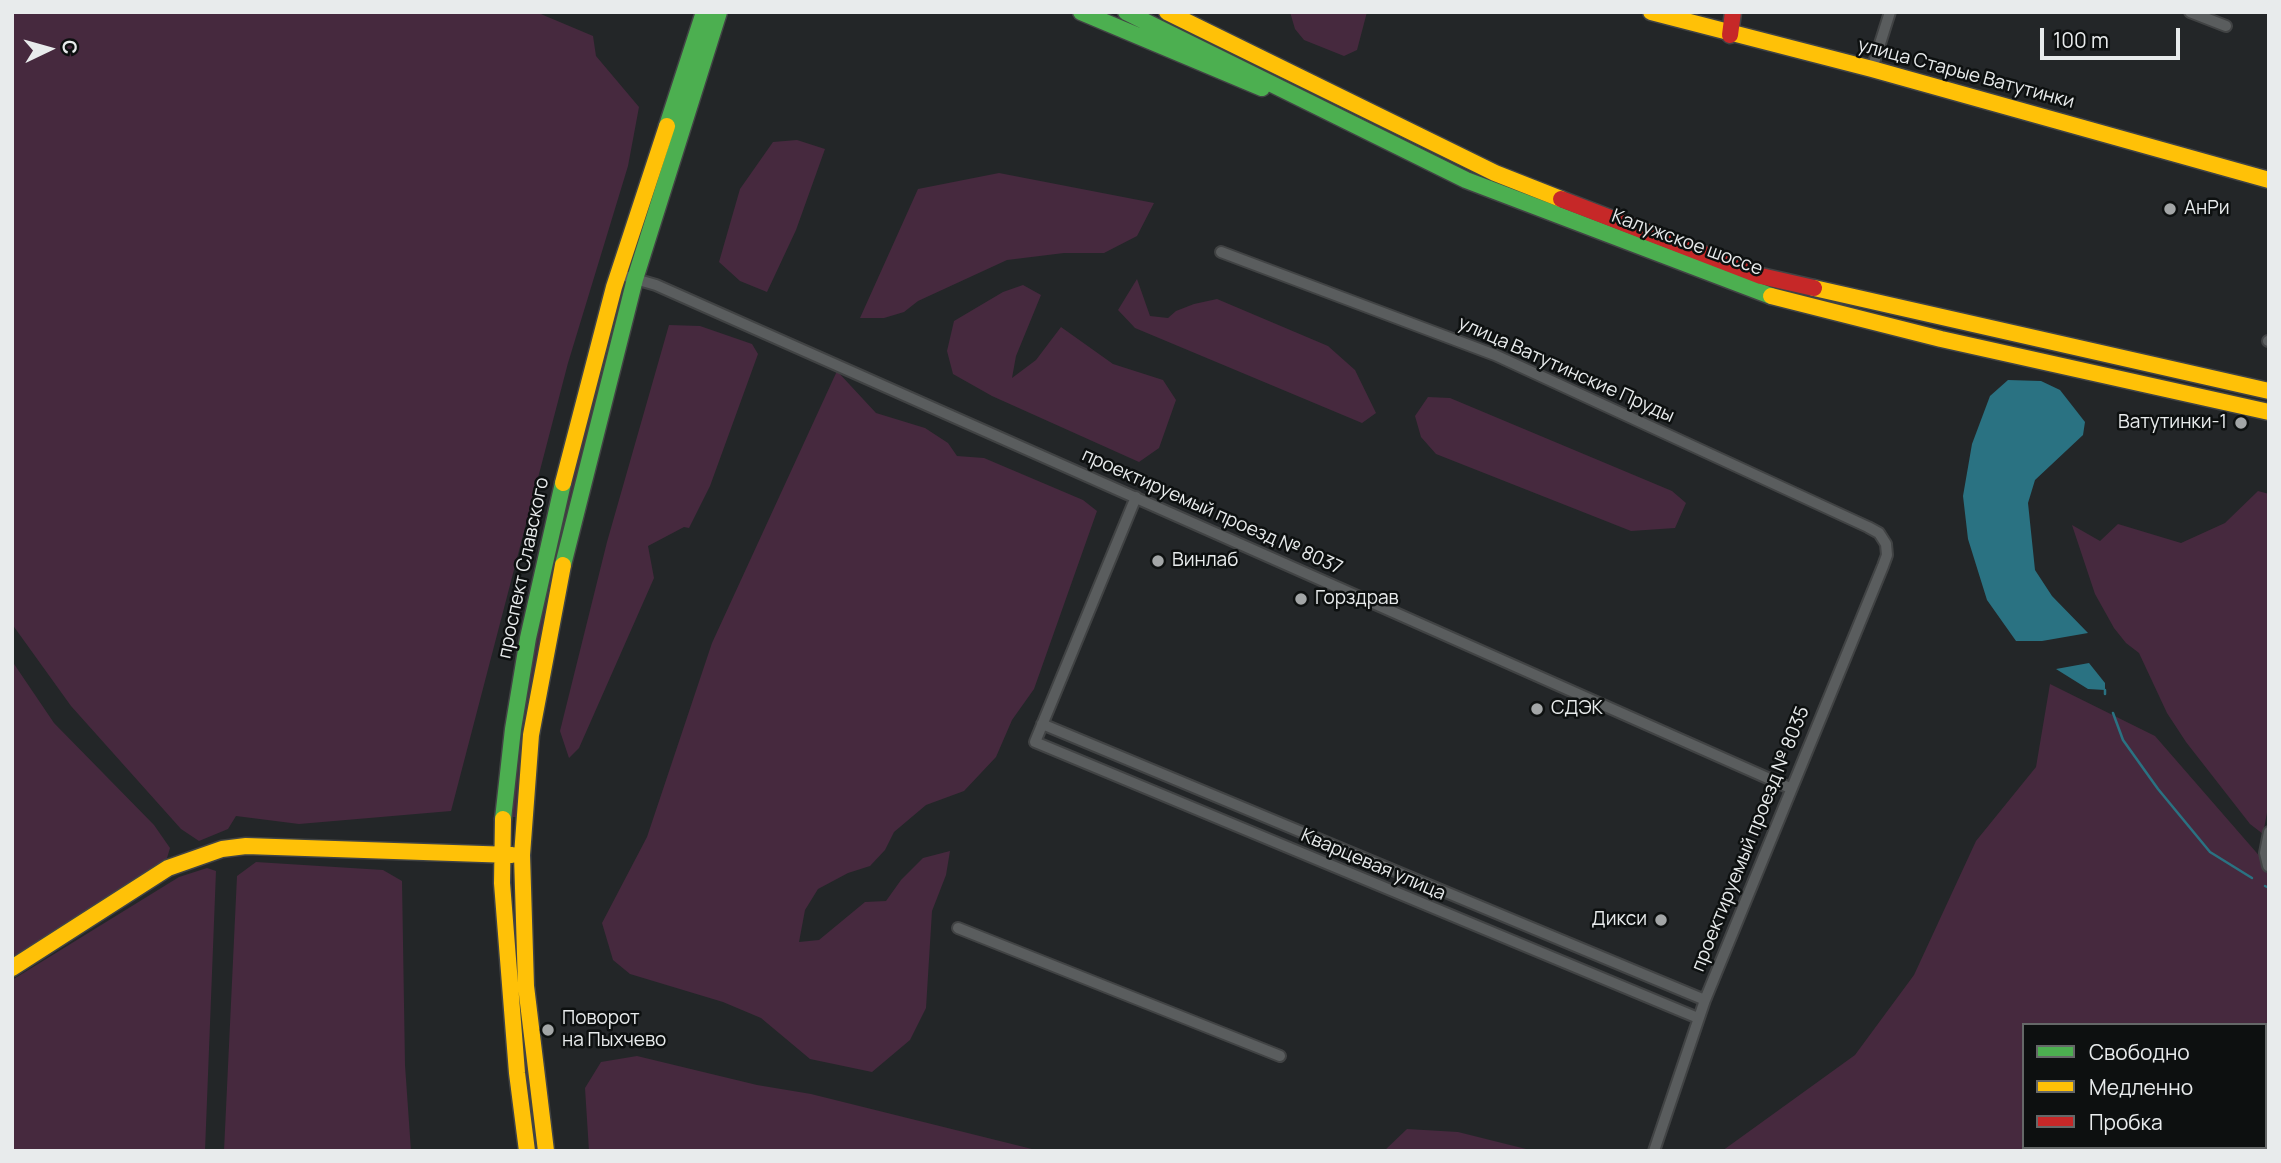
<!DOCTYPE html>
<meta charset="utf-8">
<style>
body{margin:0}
#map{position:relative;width:2281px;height:1163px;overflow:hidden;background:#232628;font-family:Manrope,sans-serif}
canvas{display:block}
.frame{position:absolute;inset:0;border:14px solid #e8ebec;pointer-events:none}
.legend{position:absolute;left:2022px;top:1023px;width:245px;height:126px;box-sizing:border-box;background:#0d1010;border:2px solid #656868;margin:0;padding:9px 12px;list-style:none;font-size:21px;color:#e8ebec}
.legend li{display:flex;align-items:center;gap:14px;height:35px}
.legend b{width:35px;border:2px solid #656868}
.north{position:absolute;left:14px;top:14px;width:70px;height:70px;-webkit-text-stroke:5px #0d1010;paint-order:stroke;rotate:85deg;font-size:19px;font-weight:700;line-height:28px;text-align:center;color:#e8ebec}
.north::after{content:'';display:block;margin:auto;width:24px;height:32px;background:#e8ebec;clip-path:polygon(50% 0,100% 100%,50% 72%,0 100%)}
.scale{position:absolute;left:2040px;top:28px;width:140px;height:32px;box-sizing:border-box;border:4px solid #e8ebec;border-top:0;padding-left:9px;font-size:21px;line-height:24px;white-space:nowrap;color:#e8ebec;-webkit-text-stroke:5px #0d1010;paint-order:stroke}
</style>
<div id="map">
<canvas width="2281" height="1163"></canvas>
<div class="frame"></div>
<ul class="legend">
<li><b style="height:9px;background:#4caf50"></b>Свободно</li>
<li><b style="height:9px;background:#ffc107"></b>Медленно</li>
<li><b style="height:9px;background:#c62828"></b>Пробка</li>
</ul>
<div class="north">С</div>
<div class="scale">100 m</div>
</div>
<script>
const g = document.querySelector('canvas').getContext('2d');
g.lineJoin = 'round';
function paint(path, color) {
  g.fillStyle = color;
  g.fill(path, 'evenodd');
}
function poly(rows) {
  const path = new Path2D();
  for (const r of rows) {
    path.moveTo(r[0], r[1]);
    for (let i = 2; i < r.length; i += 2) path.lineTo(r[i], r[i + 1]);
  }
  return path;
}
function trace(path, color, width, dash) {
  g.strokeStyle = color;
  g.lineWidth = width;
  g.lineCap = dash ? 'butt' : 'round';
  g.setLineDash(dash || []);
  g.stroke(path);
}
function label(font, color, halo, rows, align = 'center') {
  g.font = font + ' Manrope,sans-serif';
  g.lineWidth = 5;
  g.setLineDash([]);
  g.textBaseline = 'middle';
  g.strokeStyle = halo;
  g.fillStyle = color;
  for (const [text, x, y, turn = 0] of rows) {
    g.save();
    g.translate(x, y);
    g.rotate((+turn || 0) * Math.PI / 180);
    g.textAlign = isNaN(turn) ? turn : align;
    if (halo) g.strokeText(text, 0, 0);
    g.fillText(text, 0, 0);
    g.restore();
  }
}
const green = poly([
 [12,12,536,12,593,36,596,56,639,107,628,166,568,363,451,811,299,824,236,816,228,829,199,841,181,829,71,706,12,624],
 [1290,12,1367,12,1357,50,1344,56,1304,40,1295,29],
 [797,140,825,149,796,230,767,292,740,281,719,262,740,189,773,142],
 [999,173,1154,203,1137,236,1104,253,1064,253,1007,260,918,301,904,312,884,318,860,318,918,189],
 [1137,279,1150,316,1168,318,1176,311,1194,304,1217,299,1328,346,1355,370,1376,413,1362,423,1135,328,1118,310],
 [1023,285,1041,295,1016,356,1012,378,1036,360,1061,327,1113,364,1163,380,1176,400,1159,448,1139,462,992,396,953,374,947,351,954,321,1003,292],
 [619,295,625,297,568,516,519,817,512,817,520,733,534,640,561,515],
 [669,325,700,326,752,344,758,354,710,486,689,528,684,527,648,546,654,578,579,748,569,758,560,731,607,542],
 [837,371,876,413,925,428,948,443,957,456,984,458,1083,500,1097,511,1034,689,1012,720,996,757,964,791,926,805,894,832,885,850,870,866,848,873,818,889,805,910,799,942,819,940,865,902,886,901,901,880,923,858,950,851,946,875,932,911,926,1008,910,1040,872,1072,810,1059,761,1018,723,1002,630,974,613,960,602,923,647,837,712,643],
 [1428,397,1450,398,1672,491,1686,503,1675,528,1631,531,1436,454,1421,437,1415,416],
 [2258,491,2269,494,2269,802,2263,834,2250,824,2186,742,2167,713,2139,653,2126,643,2114,628,2095,594,2072,525,2100,541,2118,524,2181,543,2225,523],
 [12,661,54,723,154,825,170,848,165,865,12,959],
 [2050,684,2155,736,2269,867,2269,1151,1722,1151,1855,1055,1914,975,1976,841,2036,767],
 [2024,1025,2265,1025,2265,1147,2024,1147],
 [256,862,383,870,402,881,405,1065,411,1151,224,1151,237,876],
 [207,868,216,871,205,1151,12,1151,12,980,179,877],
 [517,985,523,1020,539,1151,534,1151,515,986],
 [637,1056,757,1085,811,1094,1040,1151,589,1151,585,1088,601,1062],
 [1407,1129,1458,1132,1534,1151,1384,1151]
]);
const water = poly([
 [2008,380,2041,381,2060,390,2085,422,2083,435,2035,480,2028,503,2035,570,2052,596,2088,633,2042,641,2016,641,1987,600,1968,539,1963,496,1972,444,1990,396],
 [2089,663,2105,683,2105,690,2088,689,2056,669]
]);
const stream = poly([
 [2105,690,2105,694],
 [2113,713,2123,740,2158,789,2210,852,2252,878],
 [2265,886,2269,888]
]);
const street = poly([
 [2190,12,2226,26],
 [1872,69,1890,12],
 [1221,252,1495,355,1868,527,1879,533,1886,544,1887,555,1883,566,1705,1000,1654,1151],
 [618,274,656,285,1790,788],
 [2268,341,2269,341],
 [1136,497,1035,742,1698,1018],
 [1042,724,1705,1000],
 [2268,866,2265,853,2269,832],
 [958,928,1280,1056]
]);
const fast = poly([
 [1081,12,1262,88],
 [1126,12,1466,180,1771,296],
 [667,126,704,12],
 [563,565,635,279,719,12],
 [503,819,513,729,528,638,563,483]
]);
const slow = poly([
 [1167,12,1495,173,1561,199],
 [1651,12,1872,69,2269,180],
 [1814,288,2269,391],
 [1771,296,1941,339,2269,412],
 [563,483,614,287,667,126],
 [503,819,502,883,517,1073,527,1151],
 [12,968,168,868,222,849,246,846,512,855],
 [546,1151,526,986,522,855,531,735,563,565]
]);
const jam = poly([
 [1730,35,1733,12],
 [1561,199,1761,276,1814,288]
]);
const markers = [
 [2170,209,7,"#a3a6a7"],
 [2241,423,7,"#a3a6a7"],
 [1158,561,7,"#a3a6a7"],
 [1301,599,7,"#a3a6a7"],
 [1537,709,7,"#a3a6a7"],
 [1661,920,7,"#a3a6a7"],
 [548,1030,7,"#a3a6a7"]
];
const streetNames = [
 ["улица Старые Ватутинки",1966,74,15],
 ["Калужское шоссе",1687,243,20],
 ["улица Ватутинские Пруды",1566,370,24],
 ["проектируемый проезд № 8037",1212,512,24],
 ["проспект Славского",524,568,-78],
 ["проектируемый проезд № 8035",1751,839,-68],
 ["Кварцевая улица",1373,865,23]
];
const poiNames = [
 ["АнРи",2184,209],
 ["Ватутинки-1",2227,423,"right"],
 ["Винлаб",1172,561],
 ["Горздрав",1315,599],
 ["СДЭК",1551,709],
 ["Дикси",1647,920,"right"],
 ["Поворот",562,1019],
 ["на Пыхчево",562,1041]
];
paint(green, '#46293e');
paint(water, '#2a7282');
trace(stream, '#2a7282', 2.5);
trace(street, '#414344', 14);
trace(fast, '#414344', 19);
trace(slow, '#414344', 19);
trace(jam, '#414344', 19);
trace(street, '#5a5d5e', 10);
trace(fast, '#4caf50', 16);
trace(slow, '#ffc107', 16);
trace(jam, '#c62828', 16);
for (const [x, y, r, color] of markers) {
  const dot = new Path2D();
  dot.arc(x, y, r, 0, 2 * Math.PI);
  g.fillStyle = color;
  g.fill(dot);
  trace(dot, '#0d1010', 2.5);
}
label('19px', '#e8ebec', '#0d1010', streetNames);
label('19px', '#e8ebec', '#0d1010', poiNames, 'left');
</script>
